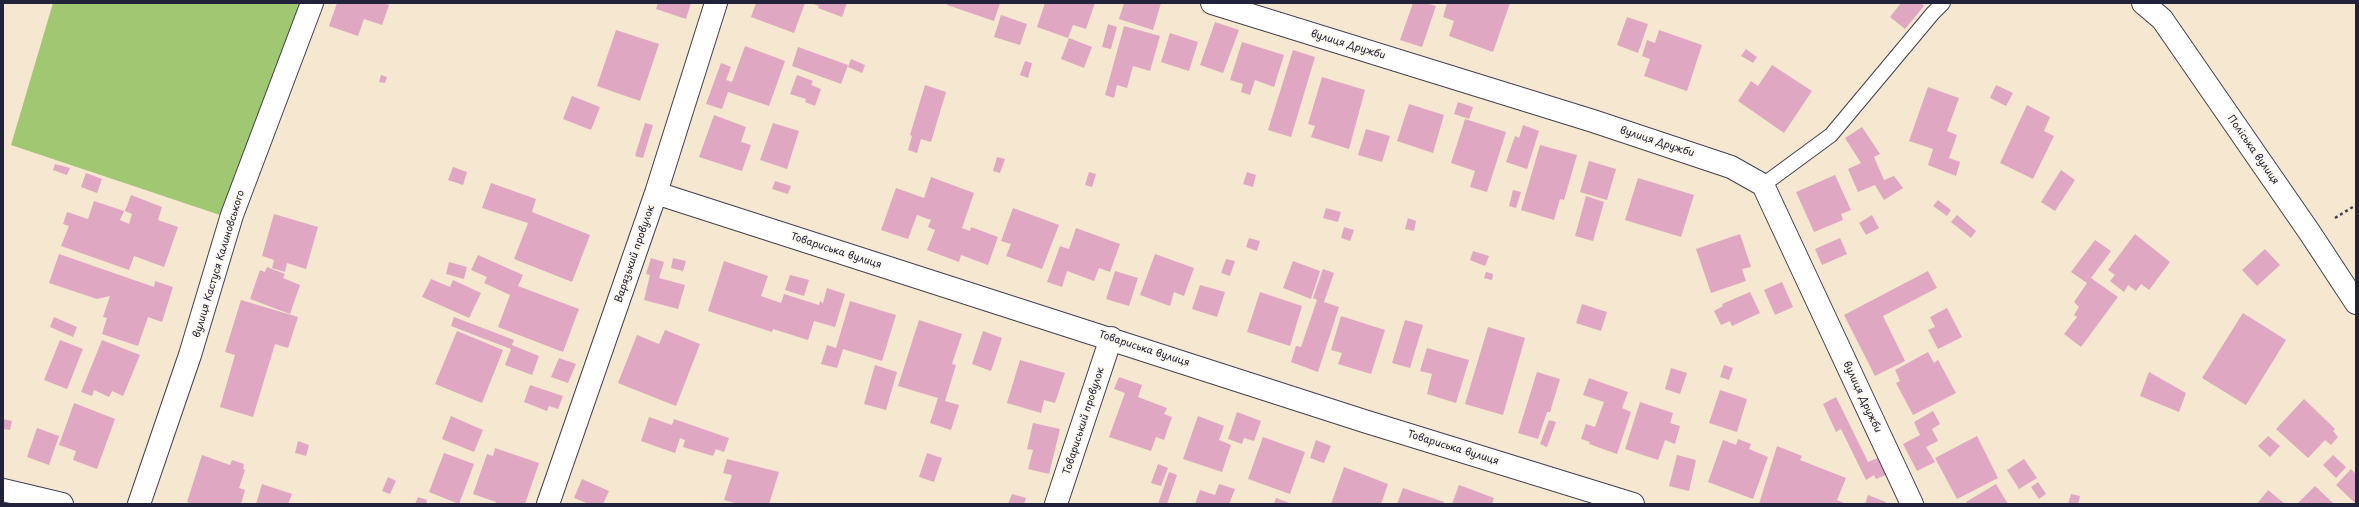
<!DOCTYPE html>
<meta charset="utf-8">
<style>
body{margin:0}
#map{position:relative;width:2359px;height:507px;overflow:hidden;background:#f5e7d0;font-family:"Playpen Sans",sans-serif}
canvas{display:block}
.frame{position:absolute;inset:0;border:4px solid #22223b;pointer-events:none}
</style>
<div id="map">
<canvas width="2359" height="507"></canvas>
<div class="frame"></div>
</div>
<script>
const g = document.querySelector('canvas').getContext('2d');
g.lineJoin = 'round';
function paint(path, color) {
  g.fillStyle = color;
  g.fill(path, 'evenodd');
}
function poly(rows) {
  const path = new Path2D();
  for (const r of rows) {
    path.moveTo(r[0], r[1]);
    for (let i = 2; i < r.length; i += 2) path.lineTo(r[i], r[i + 1]);
  }
  return path;
}
function trace(path, color, width, dash) {
  g.strokeStyle = color;
  g.lineWidth = width;
  g.lineCap = dash ? 'butt' : 'round';
  g.setLineDash(dash || []);
  g.stroke(path);
}
function label(font, color, halo, rows, align = 'center') {
  g.font = font + ' "Playpen Sans",sans-serif';
  g.lineWidth = 3.5;
  g.setLineDash([]);
  g.textBaseline = 'middle';
  g.strokeStyle = halo;
  g.fillStyle = color;
  for (const [text, x, y, turn = 0] of rows) {
    g.save();
    g.translate(x, y);
    g.rotate((+turn || 0) * Math.PI / 180);
    g.textAlign = isNaN(turn) ? turn : align;
    if (halo) g.strokeText(text, 0, 0);
    g.fillText(text, 0, 0);
    g.restore();
  }
}
const green = poly([
 [53,3,306,3,223,216,11,145]
]);
const building = poly([
 [337,3,383,3,389,5,382,25,364,19,358,36,329,26],
 [658,3,691,3,686,19,656,9],
 [756,3,805,3,794,33,751,17],
 [811,3,847,3,842,17,818,8,819,6],
 [948,3,1000,3,994,21,947,5],
 [1045,3,1095,3,1086,29,1073,25,1068,38,1037,27],
 [1124,3,1161,3,1153,30,1119,19],
 [1413,3,1426,3,1436,6,1422,47,1400,40],
 [1447,3,1510,3,1493,52,1449,36,1454,21,1443,17],
 [1901,3,1921,3,1924,6,1905,29,1890,17],
 [1001,15,1027,24,1020,45,994,37],
 [1627,17,1648,24,1638,53,1617,45],
 [1215,22,1239,30,1223,73,1200,65],
 [1108,24,1117,27,1111,49,1102,47],
 [1124,26,1160,36,1150,71,1133,66,1127,88,1117,85,1114,98,1105,95],
 [616,30,659,44,640,101,597,86],
 [1659,30,1702,45,1687,91,1644,76,1650,59,1642,56,1647,40,1655,43],
 [1170,33,1198,42,1189,71,1161,62],
 [1069,38,1092,47,1084,68,1061,59],
 [1242,42,1284,55,1274,87,1255,80,1250,95,1241,92,1243,84,1230,80],
 [745,46,785,61,769,106,728,92,722,109,706,104,721,63,731,67,726,80,732,82],
 [798,47,848,65,841,84,792,66],
 [1746,49,1757,57,1753,63,1741,56],
 [1293,50,1315,57,1291,137,1268,130],
 [851,59,865,65,862,73,848,67],
 [1025,61,1032,63,1028,78,1020,75],
 [1772,65,1812,91,1784,133,1738,101,1751,81,1758,86],
 [381,75,387,77,385,83,379,82],
 [797,75,813,81,811,85,821,89,815,106,805,102,806,99,790,94],
 [1322,77,1365,90,1349,149,1311,137,1315,126,1308,124],
 [925,85,946,92,931,142,921,139,917,153,908,150,912,136,910,135],
 [1996,85,2013,93,2006,106,1990,98],
 [1928,87,1959,98,1947,131,1957,135,1949,158,1960,162,1956,176,1928,165,1933,149,1909,141],
 [572,96,600,107,591,130,563,119],
 [1458,102,1473,107,1469,119,1454,114],
 [1409,104,1444,115,1433,153,1397,141],
 [2027,105,2050,117,2044,131,2054,136,2033,179,2000,163],
 [714,115,746,127,741,142,751,145,742,171,699,157],
 [1465,119,1506,132,1487,192,1470,187,1475,171,1451,163],
 [645,123,653,125,643,158,635,156],
 [773,123,799,131,787,169,760,160],
 [1523,125,1539,131,1527,169,1506,162,1515,136,1519,138],
 [1862,127,1880,154,1874,157,1884,180,1894,176,1903,188,1884,200,1875,185,1858,192,1848,169,1861,163,1845,138],
 [1366,129,1390,136,1382,162,1358,155],
 [1540,145,1577,155,1564,200,1560,199,1554,220,1521,210],
 [997,157,1005,159,1000,173,993,171],
 [1589,161,1616,169,1607,200,1580,192],
 [55,164,70,168,67,175,53,170],
 [453,167,467,172,463,185,448,180],
 [2061,170,2075,180,2055,211,2041,202],
 [1089,172,1096,174,1092,187,1085,185],
 [1247,172,1256,175,1253,187,1243,184],
 [86,173,102,179,97,193,81,187],
 [1835,175,1851,210,1841,214,1843,220,1814,232,1796,192],
 [931,177,974,193,962,228,970,231,971,227,998,237,988,265,961,255,959,262,927,250,935,230,928,227,931,220,917,215,908,239,881,230,896,188,924,198],
 [1638,178,1694,195,1681,237,1625,220],
 [775,181,791,186,788,194,772,189],
 [491,183,536,199,532,212,590,235,572,282,514,259,528,223,482,208],
 [1513,190,1521,192,1516,208,1509,206],
 [131,195,162,207,158,220,178,227,164,267,134,256,129,270,61,246,69,226,63,224,67,212,88,219,94,201,124,211,120,220,129,224,132,214,125,211],
 [1586,196,1604,202,1593,241,1575,236],
 [1938,200,1951,210,1947,216,1933,206],
 [1013,208,1059,225,1042,269,1006,256,1011,244,1001,241],
 [1326,208,1341,212,1338,222,1323,218],
 [274,214,318,227,306,269,287,263,285,272,272,268,274,260,262,256],
 [1872,215,1879,228,1866,235,1859,223],
 [1957,215,1976,231,1971,238,1951,222],
 [1408,218,1416,221,1414,231,1405,229],
 [1344,227,1354,230,1350,241,1341,238],
 [1076,228,1120,244,1110,272,1099,268,1094,281,1067,271,1062,287,1047,282,1060,246,1069,249],
 [1740,234,1751,267,1742,269,1746,281,1711,293,1696,249],
 [2135,234,2170,262,2149,290,2141,284,2136,291,2128,285,2124,292,2110,281,2115,275,2108,270],
 [1249,238,1260,241,1257,251,1246,247],
 [1840,238,1847,254,1822,265,1815,249],
 [2095,240,2111,251,2091,278,2118,297,2081,347,2064,334,2077,317,2074,315,2079,307,2074,302,2087,283,2071,272],
 [2265,249,2280,265,2257,286,2242,270],
 [1473,251,1489,256,1485,266,1470,260],
 [59,254,154,287,155,281,173,287,162,322,148,317,138,346,102,334,107,318,103,317,110,296,97,299,49,283],
 [1155,254,1194,268,1184,296,1174,292,1170,306,1140,295],
 [478,255,523,275,518,286,579,309,563,352,498,327,510,295,484,283,487,277,471,270],
 [651,258,664,262,659,278,685,285,678,309,644,300,650,275,646,274],
 [673,258,686,261,683,271,671,268],
 [1226,259,1235,261,1230,276,1221,273],
 [724,261,768,276,761,296,781,303,784,294,819,305,820,301,823,303,827,288,845,294,835,327,814,321,808,340,773,329,772,332,708,311],
 [1293,261,1320,271,1311,299,1283,288],
 [449,262,467,267,464,279,446,274],
 [267,267,285,274,283,278,300,285,290,314,250,299,260,270,265,272],
 [1323,269,1334,273,1324,302,1339,307,1318,372,1291,362,1296,346,1301,347,1317,300,1313,298],
 [1115,271,1138,278,1129,306,1106,299],
 [1928,271,1937,288,1883,316,1905,361,1875,376,1844,315],
 [1486,272,1493,274,1492,280,1484,278],
 [790,275,809,280,804,296,785,290],
 [431,279,450,287,453,280,481,293,469,318,422,297],
 [1782,282,1793,307,1775,315,1764,290],
 [1200,285,1225,292,1217,317,1192,309],
 [1260,292,1302,306,1290,346,1247,332],
 [1750,292,1760,313,1732,326,1730,321,1721,325,1714,311,1723,306,1722,304],
 [241,300,298,317,288,348,275,344,253,417,220,407,235,355,225,352],
 [850,301,896,315,882,361,843,349,837,368,821,364,827,345,836,348],
 [1582,304,1607,312,1601,331,1576,323],
 [1947,308,1962,337,1938,349,1928,330,1935,327,1930,317],
 [2243,313,2286,340,2246,405,2202,378],
 [1341,316,1385,330,1371,374,1338,364,1342,353,1331,350],
 [54,317,77,327,73,337,50,327],
 [454,317,514,340,512,345,539,356,532,375,505,365,511,349,451,326],
 [919,320,962,334,952,364,956,365,945,401,959,405,951,430,930,423,938,398,898,386],
 [1405,320,1423,325,1410,368,1392,363],
 [1488,327,1525,338,1503,415,1465,404],
 [665,330,700,344,676,406,618,383,637,335,659,344],
 [457,331,503,350,482,403,435,384],
 [983,331,1002,338,991,371,972,364],
 [60,340,83,349,67,389,44,380],
 [102,340,140,355,123,396,112,391,109,397,94,390,92,396,81,392],
 [1427,348,1469,360,1456,403,1427,394,1432,374,1420,371],
 [1928,352,1934,363,1938,360,1956,393,1913,415,1896,383,1900,381,1895,370],
 [559,358,576,364,568,383,551,377],
 [1020,360,1065,373,1055,403,1044,400,1041,413,1007,403],
 [875,365,897,372,886,410,864,404],
 [1724,365,1733,368,1729,380,1720,377],
 [1671,368,1687,373,1680,394,1665,389],
 [1537,372,1560,379,1550,412,1547,412,1538,439,1518,433],
 [2149,372,2186,393,2179,412,2140,396],
 [1119,377,1142,385,1138,397,1167,408,1164,414,1172,417,1164,440,1156,437,1151,451,1109,437,1125,393,1114,389],
 [1589,378,1628,392,1622,408,1631,412,1617,454,1589,444,1590,442,1581,439,1586,424,1595,427,1604,402,1583,395],
 [530,385,563,396,558,409,549,406,547,411,524,402],
 [1720,390,1747,399,1737,432,1709,423],
 [1836,397,1868,462,1878,458,1886,475,1876,479,1874,475,1866,480,1841,429,1836,432,1823,404],
 [2304,399,2335,429,2333,431,2338,437,2331,445,2325,440,2308,458,2276,429],
 [1640,402,1673,413,1670,423,1680,426,1675,444,1665,440,1658,460,1625,449],
 [74,403,115,419,97,469,73,460,76,451,59,445],
 [1933,411,1940,424,1932,429,1938,441,1926,447,1935,462,1917,471,1903,444,1920,435,1914,422],
 [1237,412,1261,421,1254,441,1244,438,1242,444,1228,439],
 [451,416,483,430,474,452,442,439],
 [1198,416,1224,426,1219,440,1231,445,1222,472,1183,459],
 [649,417,672,425,674,419,729,438,724,452,716,449,713,456,683,447,685,440,680,438,675,453,641,441],
 [3,419,12,421,10,430,3,429],
 [1549,420,1556,422,1547,447,1540,444],
 [1033,423,1060,429,1049,474,1028,469,1033,450,1027,449],
 [37,428,59,436,49,465,27,457],
 [1977,436,1998,478,1957,499,1935,458],
 [2268,436,2280,446,2270,457,2258,446],
 [1263,437,1305,452,1290,494,1248,479],
 [1738,439,1751,444,1749,449,1768,457,1753,499,1708,482,1723,440,1736,445],
 [1316,440,1331,446,1324,463,1310,458],
 [298,441,309,445,306,456,295,453],
 [1777,446,1802,456,1800,460,1846,478,1837,500,1846,504,1759,504],
 [495,448,539,463,525,504,495,504,496,502,473,494,487,454,493,456],
 [444,453,474,464,459,504,429,492],
 [927,453,942,458,934,482,919,477],
 [202,455,230,465,232,460,244,464,243,469,245,470,239,488,245,490,241,504,194,504,187,502],
 [1677,455,1696,460,1689,491,1669,486],
 [2333,455,2346,467,2336,478,2323,465],
 [727,459,779,472,769,504,738,504,724,500,732,475,723,473],
 [2024,459,2037,478,2019,489,2007,470],
 [1158,464,1168,468,1161,486,1151,483],
 [1344,467,1388,484,1381,504,1331,504],
 [2351,469,2356,474,2356,504,2336,485],
 [1169,472,1177,475,1167,504,1158,504],
 [388,477,396,481,390,494,382,491],
 [582,479,609,491,603,504,589,504,574,498],
 [2038,482,2046,494,2039,499,2031,487],
 [262,484,292,494,288,504,256,504],
 [1219,484,1235,489,1229,504,1195,504,1200,490,1215,495],
 [1996,484,2008,504,1967,504,1966,502],
 [1459,485,1494,498,1492,504,1452,504],
 [2315,486,2334,504,2297,504],
 [1403,488,1444,502,1443,504,1397,504],
 [2268,490,2285,504,2257,504],
 [1012,494,1026,498,1024,504,1008,504],
 [2071,494,2080,496,2078,504,2068,504],
 [1868,495,1886,502,1885,504,1865,504],
 [418,497,427,500,426,504,415,504],
 [1276,498,1292,504,1274,504]
]);
const path = poly([
 [2335,218,2356,205]
]);
const lane = poly([
 [1763,185,1831,135,1933,13,1943,3]
]);
const street = poly([
 [1212,3,1593,121,1731,167,1763,185,1912,504],
 [2143,3,2162,19,2310,233,2356,303],
 [656,193,1364,421,1633,504],
 [3,490,62,504],
 [139,504,190,355,232,215,312,3],
 [548,504,656,193,716,3],
 [1056,504,1111,338]
]);
const streetNames = [
 ["вулиця Дружби",1348,45,17],
 ["вулиця Дружби",1657,142,18],
 ["Поліська вулиця",2253,150,55],
 ["Товариська вулиця",836,251,18],
 ["Варязький провулок",635,254,-71],
 ["вулиця Кастуся Калиновського",219,264,-73],
 ["Товариська вулиця",1144,349,18],
 ["вулиця Дружби",1862,397,65],
 ["Товариський провулок",1084,421,-72],
 ["Товариська вулиця",1453,448,17]
];
paint(green, '#a0c772');
paint(building, '#e0a7c3');
trace(lane, '#424051', 16);
trace(street, '#424051', 24);
trace(path, '#424051', 2.5, [3, 3]);
trace(lane, '#fff', 14);
trace(street, '#fff', 22);
label('10px', '#22223b', '#fbf7ec', streetNames);
</script>
